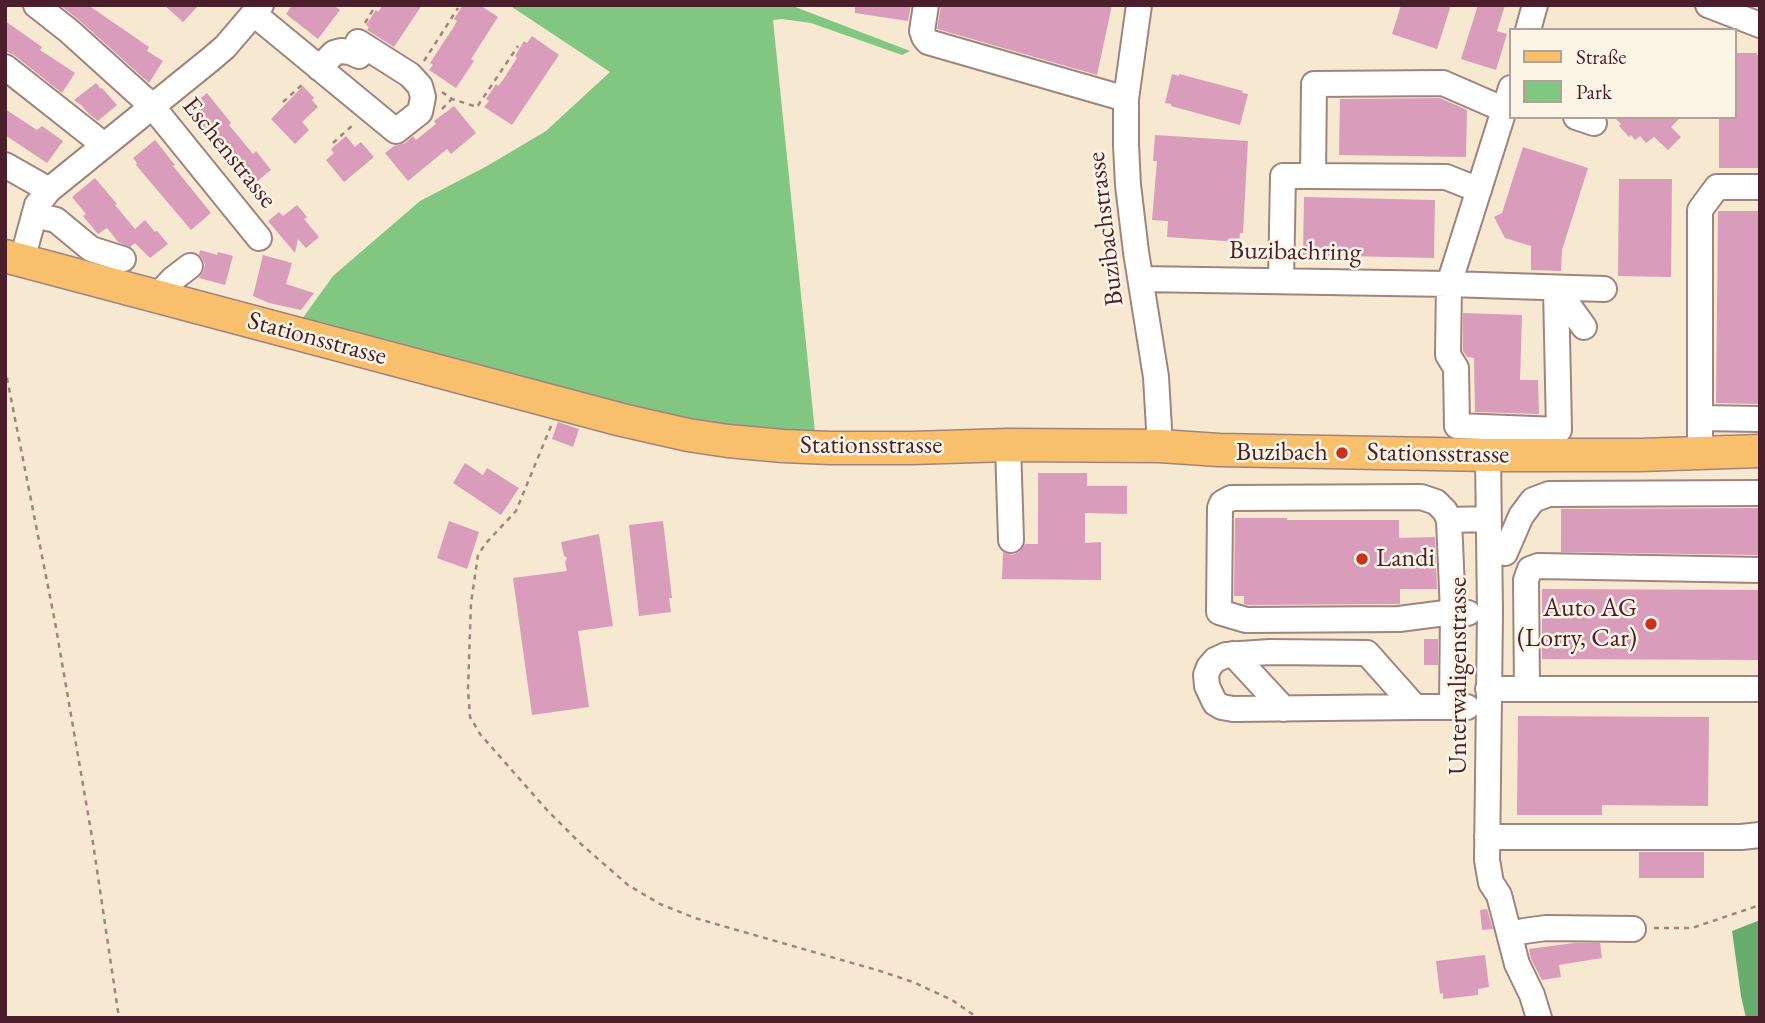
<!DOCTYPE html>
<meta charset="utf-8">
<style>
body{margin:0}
#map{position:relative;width:1765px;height:1023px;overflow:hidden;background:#f7e8d1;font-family:"EB Garamond",serif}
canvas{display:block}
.frame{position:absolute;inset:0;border:7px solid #4a1f2b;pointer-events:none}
.legend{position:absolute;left:1509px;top:28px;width:228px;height:91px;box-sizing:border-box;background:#fcf5e5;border:2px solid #b59f9b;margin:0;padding:9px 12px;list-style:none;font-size:21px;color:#4a1f2b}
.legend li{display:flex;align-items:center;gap:14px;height:35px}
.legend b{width:35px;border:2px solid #b59f9b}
</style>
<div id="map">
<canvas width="1765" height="1023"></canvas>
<div class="frame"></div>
<ul class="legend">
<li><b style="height:9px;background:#f8bf6c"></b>Straße</li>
<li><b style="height:19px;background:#81c782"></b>Park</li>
</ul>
</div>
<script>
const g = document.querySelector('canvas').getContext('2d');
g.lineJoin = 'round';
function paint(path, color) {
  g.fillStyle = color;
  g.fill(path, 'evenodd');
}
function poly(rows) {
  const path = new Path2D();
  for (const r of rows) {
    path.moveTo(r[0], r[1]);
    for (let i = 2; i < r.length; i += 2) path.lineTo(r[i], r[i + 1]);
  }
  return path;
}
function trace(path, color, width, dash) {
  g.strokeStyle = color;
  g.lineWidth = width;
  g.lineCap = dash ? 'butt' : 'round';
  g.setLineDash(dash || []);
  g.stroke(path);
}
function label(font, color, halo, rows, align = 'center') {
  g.font = font + ' "EB Garamond",serif';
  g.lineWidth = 5;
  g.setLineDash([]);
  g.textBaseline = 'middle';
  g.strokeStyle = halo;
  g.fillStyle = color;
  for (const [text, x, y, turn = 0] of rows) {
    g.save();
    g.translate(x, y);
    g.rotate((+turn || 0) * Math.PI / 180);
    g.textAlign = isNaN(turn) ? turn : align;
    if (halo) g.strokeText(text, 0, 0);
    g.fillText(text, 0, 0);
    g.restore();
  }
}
const green = poly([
 [509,5,790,5,910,51,902,55,811,23,782,19,773,20,815,432,689,424,302,319,333,276,420,201,487,166,546,131,610,72]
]);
const forest = poly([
 [1760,920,1760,1018,1746,1018,1741,996,1732,931]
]);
const building = poly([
 [60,5,88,5,149,47,147,51,163,61,149,83,79,20],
 [164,5,199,5,183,22],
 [292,5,333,5,340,10,318,39,286,14],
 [383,5,422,5,394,47,367,30,369,27,366,25,376,10,378,12],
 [463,5,480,5,498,17,471,59,474,61,456,88,429,70,433,65,430,63,453,28,457,21,454,19],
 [855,5,911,5,908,21,855,13],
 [941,5,1112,5,1097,75,937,29],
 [1401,5,1451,5,1437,49,1392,34],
 [1478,5,1505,5,1497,31,1507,34,1496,70,1461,59],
 [5,21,42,47,40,50,75,73,62,93,14,55,5,51],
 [532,36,559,55,512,125,484,107,489,101,486,99,496,84,498,86,503,80,517,58,515,56,524,41,527,43],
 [1735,53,1757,53,1757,55,1760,55,1760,168,1719,168,1719,117,1735,117],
 [1172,74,1179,76,1179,74,1243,91,1242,93,1248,94,1240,125,1171,106,1171,104,1165,103],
 [96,83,101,89,102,88,117,105,98,121,89,114,81,105,74,100],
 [303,86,314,98,312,100,318,107,302,122,309,130,295,144,271,119],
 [207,93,231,123,229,125,253,154,256,151,271,170,249,188,186,110],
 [1440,98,1467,110,1466,157,1339,155,1340,99],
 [454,106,476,133,451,154,447,149,408,181,385,153,394,146,405,143,413,136,416,140,436,124,434,121],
 [5,109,37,130,42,126,63,141,47,163,5,135],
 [1614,117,1681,117,1671,127,1681,137,1668,150,1654,137,1646,143,1640,136,1635,140,1631,135,1629,137,1619,126,1621,124],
 [1155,135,1248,141,1243,233,1240,233,1239,242,1167,237,1168,221,1152,220,1157,161,1153,161],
 [346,136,355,147,361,142,374,157,344,182,326,160,334,153,331,149],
 [155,140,175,165,173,166,211,213,191,230,136,165,137,163,133,158],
 [1523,147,1588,168,1562,250,1561,271,1531,270,1531,246,1505,238,1494,217,1502,213],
 [95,178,117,204,115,205,135,229,145,220,155,232,157,231,168,244,150,258,135,243,130,247,118,242,107,228,98,234,83,216,86,214,72,197],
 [1619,179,1672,179,1671,277,1618,276],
 [1304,197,1435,200,1434,258,1303,255],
 [297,205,307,217,304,219,319,237,306,248,298,239,295,253,268,221,279,212,283,216],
 [1718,211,1760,211,1760,404,1716,403],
 [200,250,217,255,218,252,233,256,225,285,199,278,203,272,205,265,202,258,199,255],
 [263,255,292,263,286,284,314,293,301,310,269,303,253,296],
 [1463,313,1522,315,1520,380,1538,380,1539,414,1475,412,1474,358,1467,357,1463,351],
 [558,422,579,429,573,447,552,439],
 [465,463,483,475,487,468,519,488,501,515,453,483],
 [1038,473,1087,473,1087,486,1127,486,1127,514,1085,513,1085,543,1101,542,1101,580,1002,579,1003,552,1012,555,1019,552,1025,544,1038,544],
 [1760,508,1760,555,1561,552,1561,509],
 [1235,518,1287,518,1287,520,1399,520,1399,538,1435,537,1437,589,1400,589,1400,604,1398,604,1248,605,1244,604,1244,596,1234,596],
 [449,521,479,532,467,569,437,558],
 [663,521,672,598,669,598,671,612,639,616,629,525],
 [599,534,613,626,578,631,589,707,532,715,513,578,567,571,565,562,567,558,564,556,561,542],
 [1542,589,1760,590,1760,660,1542,659],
 [1424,639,1438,639,1438,665,1424,665],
 [1518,716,1709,717,1708,806,1602,805,1602,815,1517,815],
 [1639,852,1704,852,1704,878,1639,878],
 [1487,909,1493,929,1482,930,1480,910],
 [1600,943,1602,958,1559,965,1561,977,1542,980,1531,959,1529,949,1574,943],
 [1485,955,1489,987,1478,989,1478,995,1443,999,1443,993,1440,994,1436,961]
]);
const path = poly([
 [365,23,376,5],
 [424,61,458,8],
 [442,92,452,99,477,107,518,46],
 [283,102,304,83],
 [442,109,452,99],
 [333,143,354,124],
 [5,368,55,622,93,843,119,1018],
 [551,426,516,511,486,543,478,555,471,603,468,689,470,717,480,734,547,810,581,844,628,885,660,904,695,918,880,971,913,982,952,1000,978,1018],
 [1654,928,1692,928,1760,905]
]);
const minor = poly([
 [36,5,69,31,152,106,259,238],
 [926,5,922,31,924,37,928,42,1126,99],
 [1139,5,1126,99,1126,145,1128,185,1136,252,1156,377,1160,446],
 [1708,5,1760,25],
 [254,14,396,131,420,112,423,97,420,86,410,75,358,42],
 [1528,30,1535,5],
 [5,67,104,145],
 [319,68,334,53,341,51,350,52,359,56],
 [1511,88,1449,284,1448,355,1456,368,1457,426,1559,430,1556,288],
 [1576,117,1594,123],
 [5,165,49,190],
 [1479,190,1446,177,1313,176,1314,84,1443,83,1505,110],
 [34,215,56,220,91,249,123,259],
 [22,260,37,205,49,190,211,59,225,47,261,5],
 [1141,279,1449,284,1604,289],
 [1281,281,1283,176,1313,176],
 [1556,288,1584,327],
 [157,296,173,279,190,266],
 [1700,418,1760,419],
 [1008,445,1011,540],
 [1700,452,1700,210,1717,187,1760,187],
 [1488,455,1490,613,1487,860,1491,883,1499,895,1517,964,1532,995,1539,1018],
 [1449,520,1453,612,1468,613],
 [1505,553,1521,516,1533,500,1549,494,1760,493],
 [1233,654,1284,709],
 [1488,689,1760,689],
 [1527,689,1526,580,1530,569,1538,566,1760,570],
 [1415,707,1367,653,1270,652,1226,655,1215,660,1209,667,1206,675,1207,686,1215,703,1222,707,1233,709,1415,707,1467,707],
 [1452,707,1453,612,1399,619,1246,620,1219,612,1220,508,1222,503,1231,498,1421,497,1436,502,1445,511,1449,520,1488,519],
 [1487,837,1741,837,1760,835],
 [1510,935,1524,931,1546,928,1633,929]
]);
const major = poly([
 [5,256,622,420,688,435,728,441,783,446,830,448,912,448,1008,445,1160,446,1219,450,1488,455,1640,455,1760,451]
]);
const markers = [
 [1342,453,7,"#c8321e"],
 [1362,559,7,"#c8321e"],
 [1651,624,7,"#c8321e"]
];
const streetNames = [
 ["Eschenstrasse",229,153,51],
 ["Buzibachstrasse",1106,229,-97],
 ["Buzibachring",1295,252,1],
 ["Stationsstrasse",317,339,15],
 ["Stationsstrasse",871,446],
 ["Stationsstrasse",1438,454,1],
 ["Unterwaligenstrasse",1459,676,-90]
];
const poiNames = [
 ["Buzibach",1328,453],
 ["Landi",1376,559,"left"],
 ["Auto AG",1637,609],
 ["(Lorry, Car)",1637,639]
];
paint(green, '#81c782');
paint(forest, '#68ac70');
paint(building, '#d99dbb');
trace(minor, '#a0847e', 28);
trace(major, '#a0847e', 35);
trace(path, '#a0847e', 2.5, [5, 5]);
trace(minor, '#fff', 24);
trace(major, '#f8bf6c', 32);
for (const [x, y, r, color] of markers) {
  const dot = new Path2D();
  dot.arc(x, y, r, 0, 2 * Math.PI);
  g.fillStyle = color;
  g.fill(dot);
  trace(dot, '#fcf5e5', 2.5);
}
label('26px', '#4a1f2b', '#fcf5e5', streetNames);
label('26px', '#4a1f2b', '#fcf5e5', poiNames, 'right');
</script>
